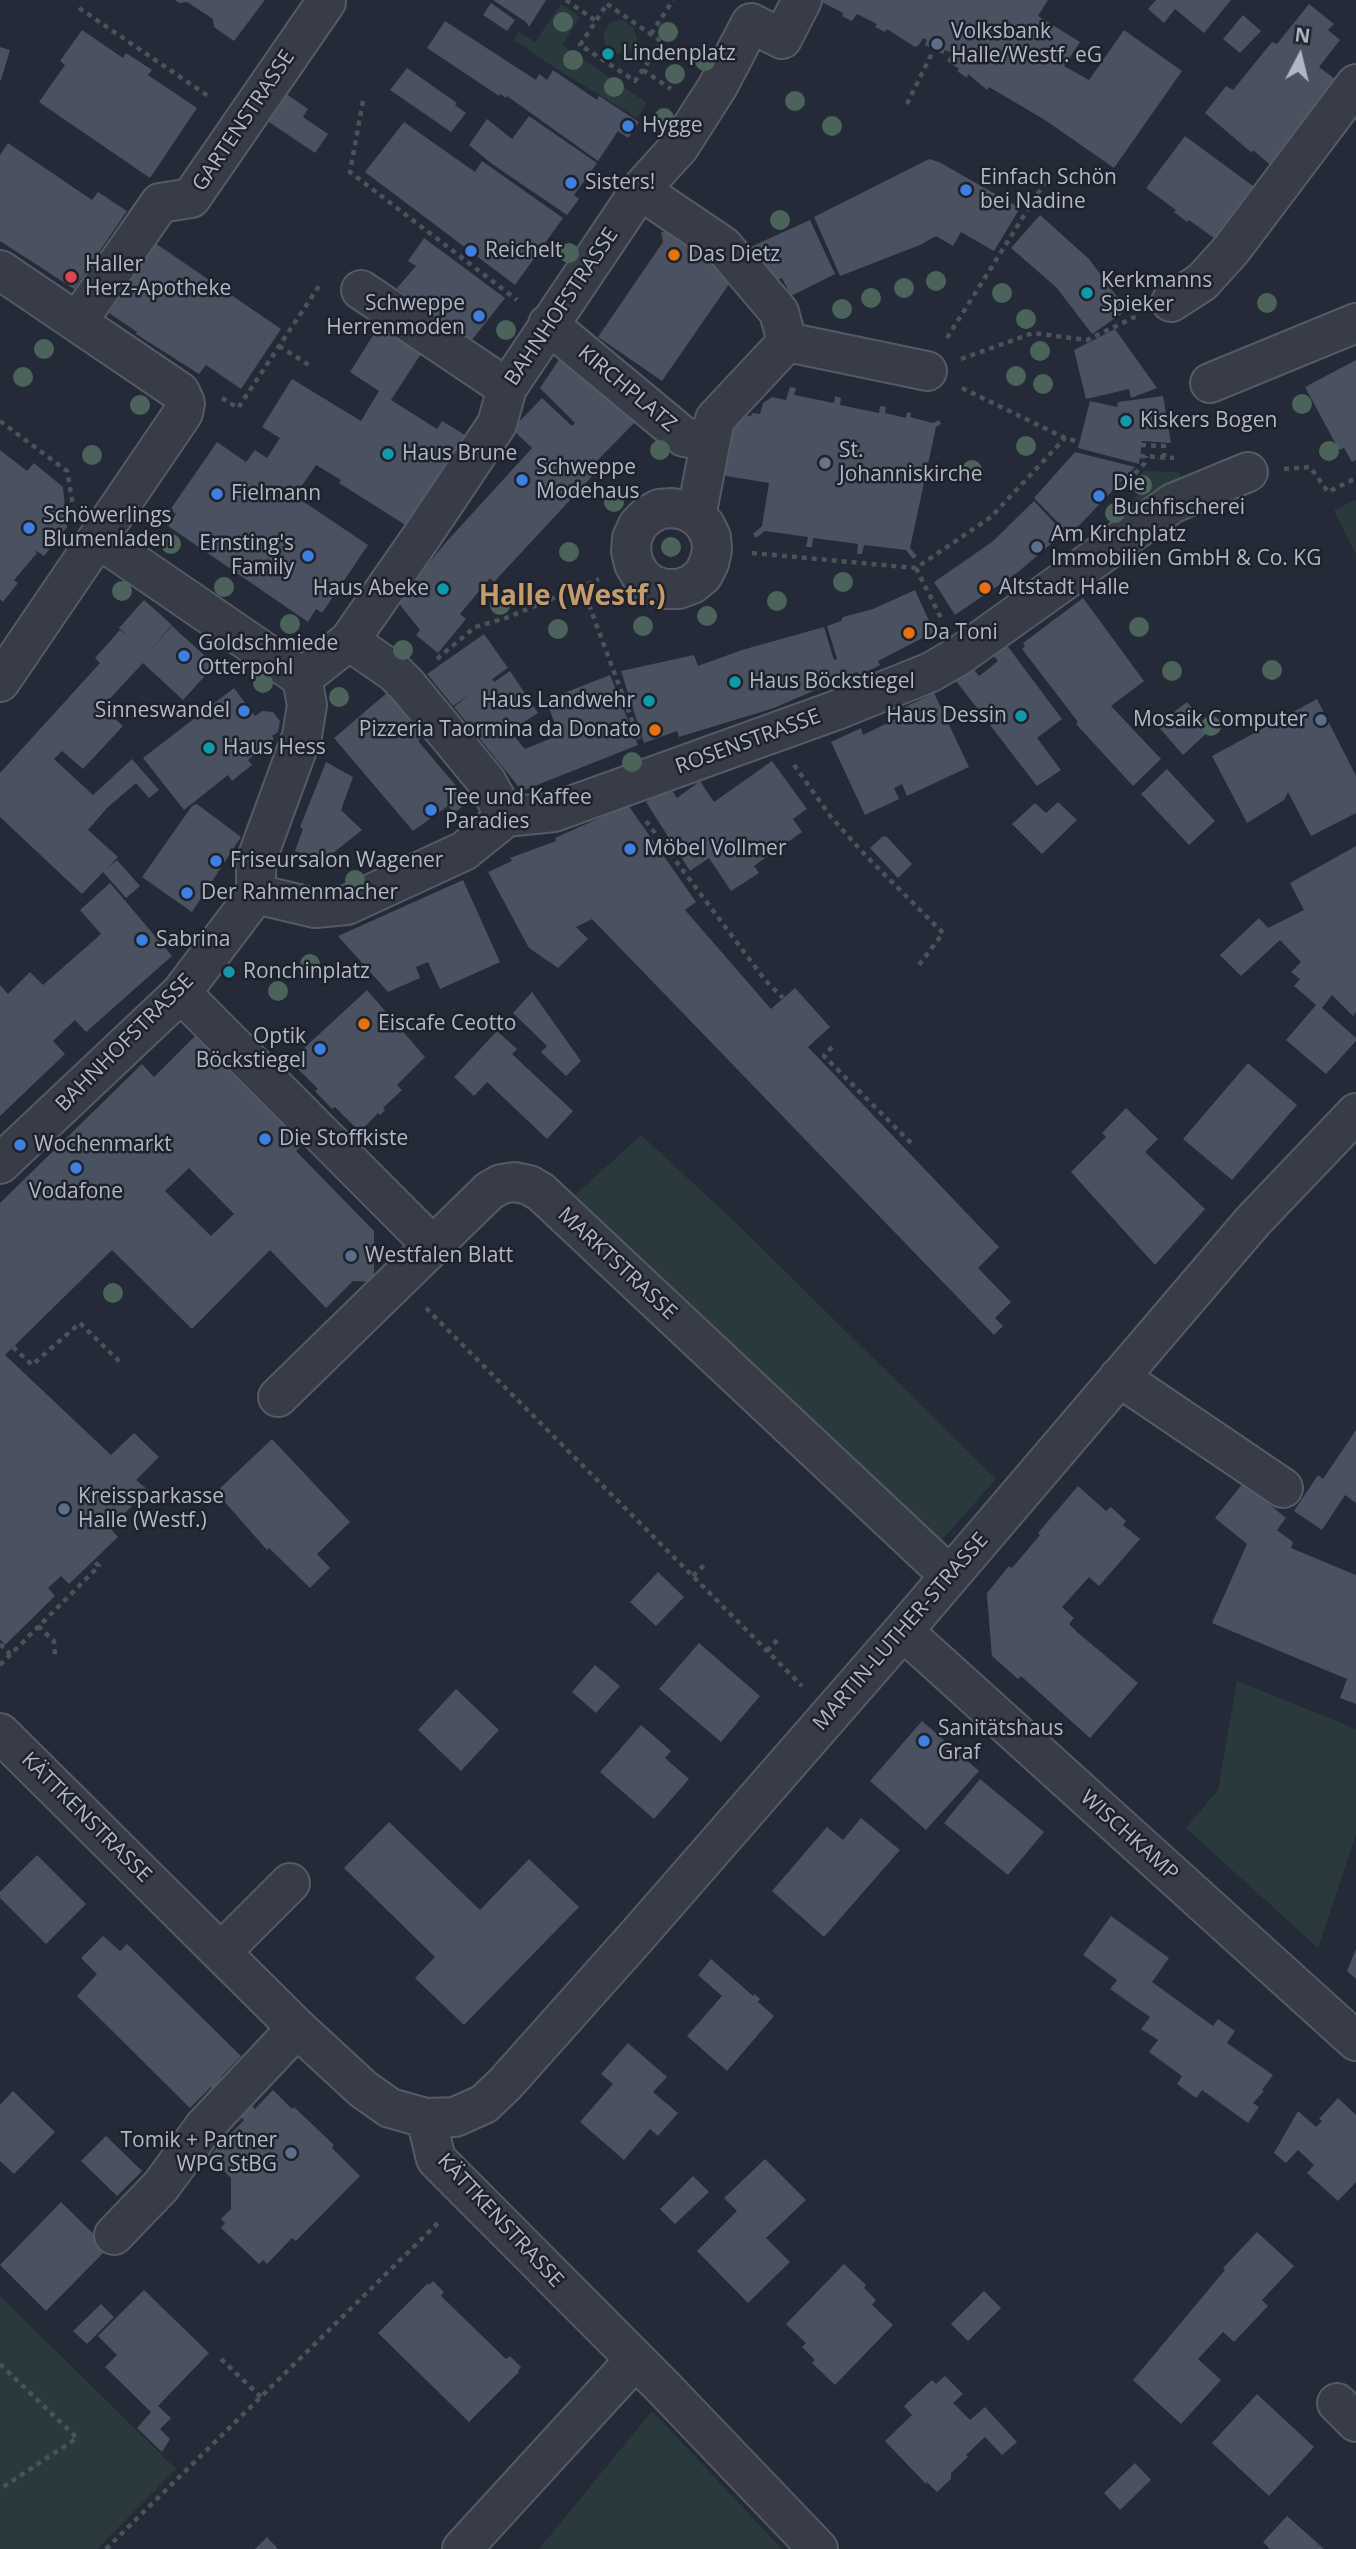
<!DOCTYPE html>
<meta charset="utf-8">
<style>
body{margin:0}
#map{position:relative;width:1356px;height:2549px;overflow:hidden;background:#242a37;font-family:"Open Sans",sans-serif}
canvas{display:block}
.north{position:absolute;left:1265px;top:21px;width:70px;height:70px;-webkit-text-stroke:5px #1d222c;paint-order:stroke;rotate:7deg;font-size:19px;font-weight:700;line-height:28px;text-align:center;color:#b2b7c3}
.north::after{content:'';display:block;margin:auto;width:24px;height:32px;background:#b2b7c3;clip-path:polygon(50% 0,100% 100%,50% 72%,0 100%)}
</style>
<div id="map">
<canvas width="1356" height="2549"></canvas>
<div class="north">N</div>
</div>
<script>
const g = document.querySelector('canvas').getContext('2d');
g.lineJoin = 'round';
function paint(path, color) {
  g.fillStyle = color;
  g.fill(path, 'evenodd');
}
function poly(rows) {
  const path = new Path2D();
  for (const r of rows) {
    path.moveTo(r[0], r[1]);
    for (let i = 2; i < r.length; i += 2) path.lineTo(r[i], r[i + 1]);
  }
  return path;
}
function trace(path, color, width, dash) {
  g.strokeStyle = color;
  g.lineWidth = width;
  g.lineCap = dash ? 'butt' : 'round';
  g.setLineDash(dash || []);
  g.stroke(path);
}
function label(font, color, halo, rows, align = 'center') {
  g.font = font + ' "Open Sans",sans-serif';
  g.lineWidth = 5;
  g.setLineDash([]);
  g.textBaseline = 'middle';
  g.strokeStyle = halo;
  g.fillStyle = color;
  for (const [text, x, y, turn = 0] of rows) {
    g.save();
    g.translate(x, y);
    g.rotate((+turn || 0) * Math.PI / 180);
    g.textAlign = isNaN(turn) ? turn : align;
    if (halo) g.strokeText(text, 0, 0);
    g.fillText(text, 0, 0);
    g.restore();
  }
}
const green = poly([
 [561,4,580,17,562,45,647,103,637,118,555,68,514,40,519,32,535,42],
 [623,20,634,28,637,40,629,51,617,54,606,46,603,34,611,22],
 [1144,471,1179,472,1186,486,1118,523,1107,512,1118,502,1125,508,1140,492,1133,485],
 [1356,500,1356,555,1334,510],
 [641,1135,733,1220,996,1479,942,1540,575,1195],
 [1237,1681,1356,1729,1356,1834,1318,1948,1186,1828,1218,1790],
 [0,2296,176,2469,97,2549,0,2549],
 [652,2411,782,2549,539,2549]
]);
const building = poly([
 [175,0,265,0,234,41,214,27,213,19,187,2,179,3],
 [493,0,546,0,529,27,526,22],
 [818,0,1048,0,1038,16,1080,42,1064,66,1089,80,1124,30,1182,71,1114,168,1045,120,989,87,987,90,968,74,967,78,957,71,959,69,947,61,952,53,945,50,943,54,925,45,927,40,923,38,919,45,915,47,887,29,885,32,875,27,877,24,857,14,852,21,842,16,843,13],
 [1156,0,1231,0,1204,33,1175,9,1164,23,1148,9],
 [491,3,515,20,507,31,483,15],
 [1309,4,1334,24,1328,30,1340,40,1319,67,1343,85,1276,170,1253,150,1252,153,1205,113,1226,86,1233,90,1272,42,1277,44],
 [1243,15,1261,31,1240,53,1223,39],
 [445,21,536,80,539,74,547,80,553,70,597,100,599,96,639,122,628,138,618,131,598,161,507,96,506,98,500,94,499,96,427,48],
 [82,30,123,58,126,53,152,70,148,75,197,108,150,178,39,102,65,65,60,61],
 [0,47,10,50,1,80,0,80],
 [407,68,457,103,455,105,466,113,451,132,390,90],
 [285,93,308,109,303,117,328,134,315,153,266,120],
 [529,116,597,163,574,195,579,199,567,215,492,164,469,145,487,119,512,139],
 [404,122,475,172,482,161,563,218,515,285,365,172],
 [1185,136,1257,189,1218,241,1189,220,1187,222,1174,212,1176,210,1146,188],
 [8,143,92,200,98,192,127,211,74,289,0,241,0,155],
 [929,159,939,162,1020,208,994,251,961,232,953,246,936,236,920,245,840,276,814,217],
 [1040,215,1089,259,1127,310,1092,334,1056,287,1011,248],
 [810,220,835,274,791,296,782,278,775,281,746,249],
 [678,229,680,240,734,277,662,381,598,337,663,242,661,232],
 [424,238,505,298,468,345,397,288,416,266,408,261],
 [155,243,281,329,241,389,206,365,199,374,136,334,137,332,109,313],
 [384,318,428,343,391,400,437,429,442,421,465,435,407,526,339,483,341,480,316,465,295,496,368,545,322,613,316,609,308,622,168,526,176,514,170,510,217,442,246,462,255,450,267,458,280,438,262,427,292,379,361,421,379,391,350,372],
 [1115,329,1157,388,1131,398,1129,389,1086,399,1074,350],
 [566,349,637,420,592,466,597,471,494,582,490,578,460,614,466,619,438,653,416,635,420,630,397,601,448,540,532,448,512,429,542,398,572,426,575,423,540,388],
 [1356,360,1356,460,1352,462,1344,448,1339,450,1305,387],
 [790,387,796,388,794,395,834,403,835,396,841,398,840,405,879,413,880,406,886,407,885,413,906,418,907,412,911,413,910,417,933,423,939,420,941,424,936,427,910,548,917,556,913,559,906,550,864,545,862,554,857,554,858,544,813,538,812,547,806,547,808,537,765,531,756,538,753,534,762,526,769,483,720,475,730,413,751,416,752,413,760,414,763,403,772,397,786,400],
 [1163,396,1171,443,1142,441,1139,464,1078,448,1090,401,1117,407,1118,402],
 [0,450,27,471,34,463,63,487,67,527,44,556,35,550,37,553,14,580,18,583,3,602,0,599],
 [1075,452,1135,467,1070,535,1034,498],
 [1034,501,1064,533,1018,572,955,615,934,582,992,542],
 [915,590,934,632,878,661,880,665,859,676,857,672,774,708,679,737,677,731,644,743,621,671,694,655,698,666,742,650,824,627,834,660,837,659,827,626,841,621,843,617,873,609],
 [1083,598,1144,681,1111,706,1161,759,1133,786,1076,724,1078,722,1022,649,1025,646,1023,643],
 [144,600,172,625,146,655,172,626,215,665,183,700,143,663,102,707,123,726,83,769,62,751,54,759,93,795,132,759,159,790,149,798,136,783,107,808,88,830,118,857,106,869,117,860,140,886,126,898,103,872,82,894,0,817,0,773,100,663,95,658,120,630,129,637,119,628],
 [484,634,508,668,492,679,494,682,510,671,538,713,510,731,525,749,559,735,546,700,610,675,638,745,522,791,454,707,469,695,453,706,427,674],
 [1006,644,1062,719,1037,738,1061,770,1037,786,956,681,973,668,979,676,987,670,998,661,992,654],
 [234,688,255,716,262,711,273,712,280,721,278,732,272,736,274,739,248,760,252,765,232,781,228,775,184,810,143,758],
 [388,692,425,735,418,741,469,801,454,813,448,806,413,831,334,738],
 [934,693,969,767,907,796,902,784,894,788,899,799,865,815,831,742,861,728,863,735,908,713,905,707],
 [1317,699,1356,776,1356,813,1311,836,1288,792,1284,800,1247,823,1212,756],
 [1187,702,1210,730,1183,755,1157,725],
 [772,761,807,809,793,819,802,832,754,866,759,873,731,891,709,858,690,871,646,802,669,786,677,798,700,781,714,802],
 [326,762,353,777,341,810,362,830,323,861,295,851,303,829,300,827],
 [1167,769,1215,821,1189,845,1141,794],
 [1058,802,1077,820,1042,854,1012,824,1035,803,1046,813],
 [197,804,241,837,192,912,142,877,192,806],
 [628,805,696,902,685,910,771,1009,795,988,830,1027,808,1047,999,1247,978,1268,1011,1302,995,1318,1003,1326,994,1335,592,919,576,927,588,939,558,968,529,948,488,872,512,861,510,858,556,841,555,838],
 [883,836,887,837,912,864,898,878,870,848],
 [1356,846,1356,1012,1353,1016,1332,995,1322,1008,1356,1038,1356,1041,1326,1074,1286,1040,1316,1005,1294,986,1300,979,1291,972,1301,962,1280,940,1241,976,1220,955,1259,918,1268,928,1304,910,1290,883],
 [463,880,500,962,440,989,428,962,416,967,420,978,388,992,338,936],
 [110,883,172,956,86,1032,75,1020,53,1041,65,1054,0,1116,0,985,8,994,30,972,43,985,101,934,80,910],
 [367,990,425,1057,397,1085,402,1090,383,1108,385,1110,380,1115,378,1113,360,1132,335,1107,332,1109,315,1091,318,1089,290,1061],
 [532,992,581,1061,566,1076,541,1052,547,1046,513,1013],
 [497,1031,517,1049,512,1054,573,1111,547,1139,487,1082,474,1096,454,1077],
 [199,1032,306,1141,296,1151,374,1231,374,1282,353,1281,326,1308,270,1250,192,1329,112,1250,5,1355,111,1455,134,1433,159,1457,136,1480,148,1490,110,1528,118,1537,69,1584,61,1576,48,1588,55,1596,5,1645,0,1639,0,1203,142,1064,154,1077],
 [189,1168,234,1214,211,1236,165,1191],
 [1248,1063,1297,1105,1232,1180,1183,1139],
 [1126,1108,1158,1139,1145,1152,1205,1209,1155,1265,1071,1172,1106,1137,1102,1133],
 [1356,1430,1356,1503,1345,1495,1322,1530,1294,1511,1318,1475,1323,1479],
 [272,1439,350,1522,317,1554,330,1568,310,1588,269,1548,267,1550,216,1492],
 [1243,1483,1286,1518,1277,1530,1293,1542,1291,1548,1356,1575,1356,1704,1340,1698,1347,1679,1212,1623,1247,1544,1215,1518],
 [1078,1486,1106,1511,1111,1507,1126,1521,1123,1525,1140,1539,1099,1586,1089,1577,1062,1607,1074,1618,1069,1624,1077,1632,1138,1683,1090,1738,1021,1676,1018,1679,992,1656,987,1596,987,1593,1009,1566,1012,1568,1040,1535,1038,1533],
 [658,1572,684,1597,656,1626,630,1602],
 [699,1643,760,1696,721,1742,659,1689],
 [595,1665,620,1686,596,1713,572,1692],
 [456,1689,499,1730,461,1771,418,1730],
 [922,1721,979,1771,926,1830,870,1781],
 [641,1725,671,1751,665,1758,689,1779,654,1819,600,1772],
 [980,1779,1044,1832,1008,1875,944,1823],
 [861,1818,900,1850,824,1937,772,1891,827,1827,843,1840],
 [389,1822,480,1910,529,1859,579,1907,464,2025,415,1978,435,1957,344,1868],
 [37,1855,86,1904,46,1944,0,1898,0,1892],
 [1111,1916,1169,1958,1152,1982,1213,2026,1218,2019,1235,2031,1227,2043,1273,2075,1262,2090,1264,2091,1253,2103,1259,2107,1248,2123,1202,2090,1196,2098,1177,2084,1182,2076,1149,2052,1158,2040,1141,2029,1150,2017,1110,1989,1117,1980,1083,1955],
 [103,1936,120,1951,127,1944,241,2056,221,2077,255,2109,273,2090,292,2109,294,2107,334,2145,332,2148,360,2176,296,2241,292,2238,267,2264,263,2260,259,2264,221,2228,225,2223,221,2219,231,2209,231,2178,209,2156,244,2120,211,2087,190,2108,77,1996,97,1974,81,1958],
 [1356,1949,1356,1979,1347,1971],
 [711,1959,753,1996,755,1994,760,1999,758,2002,774,2016,727,2071,687,2036,722,1996,698,1975],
 [628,2043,667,2077,653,2092,678,2113,658,2136,650,2129,624,2160,580,2122,613,2084,601,2074],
 [13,2091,55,2132,14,2174,0,2161,0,2105],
 [1338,2098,1356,2115,1356,2182,1338,2201,1307,2173,1314,2165,1298,2150,1286,2163,1274,2153,1298,2111,1316,2127,1322,2121,1319,2119],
 [106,2136,142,2171,117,2196,81,2161],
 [765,2159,806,2200,766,2238,790,2262,748,2303,697,2251,737,2211,724,2198],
 [693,2176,709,2192,675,2224,660,2209],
 [61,2202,108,2248,46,2311,0,2265],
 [1257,2232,1294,2266,1262,2300,1268,2306,1234,2342,1223,2332,1198,2359,1221,2380,1181,2424,1133,2380,1225,2270,1223,2268],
 [844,2264,866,2285,864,2288,876,2300,872,2305,893,2325,835,2385,812,2363,815,2360,802,2347,806,2343,786,2324],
 [433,2281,444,2292,441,2296,506,2359,510,2356,521,2367,518,2371,519,2372,469,2422,378,2333,428,2283,429,2285],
 [144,2290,209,2353,158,2406,171,2418,160,2429,170,2439,162,2452,137,2428,151,2412,105,2367,117,2355,98,2336],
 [984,2291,1001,2308,968,2341,951,2324],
 [101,2304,114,2317,87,2344,73,2331],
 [945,2376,963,2394,953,2403,970,2420,985,2407,1017,2442,1002,2455,985,2437,966,2455,968,2457,951,2473,951,2479,937,2492,927,2482,926,2484,885,2441,912,2415,904,2406,932,2380,936,2384],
 [1257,2394,1314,2447,1269,2496,1212,2443],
 [1135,2463,1151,2480,1120,2510,1104,2493],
 [1287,2516,1314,2540,1324,2549,1270,2549,1263,2542],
 [267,2537,278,2549,255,2549]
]);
const path = poly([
 [566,0,596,21],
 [607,4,662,42,635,81,580,45,607,4],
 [79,8,211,98],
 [651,34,673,0],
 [643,70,671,89],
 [363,101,350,172,517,300],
 [907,104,934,49],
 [947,338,1047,179],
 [279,346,312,367],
 [961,359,1033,333,1087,340,1137,316],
 [962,388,1065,438,1080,442],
 [222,398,238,408,319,286],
 [0,421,67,471,73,505],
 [1141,445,1164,446,1164,457],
 [1140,456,1174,458],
 [1284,469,1310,467,1328,492,1356,478],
 [1121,488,1145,463,1146,456],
 [159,516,172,520],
 [752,553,916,568,991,517,1065,438],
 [916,568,942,620],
 [582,586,639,739],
 [437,659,475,627,506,618,599,579],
 [794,765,831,817,867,857,943,933,919,965],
 [646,821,765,980,783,998],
 [832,1047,824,1056,912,1144],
 [426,1308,802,1686],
 [13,1347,32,1365,80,1323,123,1365],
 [693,1576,704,1565],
 [38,1626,54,1641,55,1656],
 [0,1644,10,1654],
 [767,1651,780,1637],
 [0,1665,99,1566,85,1552],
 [221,2359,261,2397],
 [0,2364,77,2438,0,2489],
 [106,2549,441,2220]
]);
const minor = poly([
 [640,190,723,246,779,312,787,342],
 [0,270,180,392,185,403,183,413,0,682],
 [361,290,507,388],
 [1171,302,1202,282,1231,250,1356,84],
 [77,322,160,203,191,198,326,2],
 [548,324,684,437,710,441],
 [1210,383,1356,323],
 [696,516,705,525,711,537,712,550,709,563,703,575,692,584,679,589,665,589,652,585,641,576,634,564,631,551,632,538,638,525,647,516,659,509,672,508,685,510,696,516,715,419,787,342,927,371],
 [99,539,302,678],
 [349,641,394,672,407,685,486,781,506,817],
 [302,678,349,641,422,536,497,424,507,388,640,190,679,147,718,86,751,23,782,39,802,0],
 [256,894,315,908,347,905,464,851,506,817,554,812,834,711,931,672,960,655,1173,503,1248,472],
 [181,993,433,1246],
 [0,1164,181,993,256,894,256,861,302,736,307,705,302,678],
 [1119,1377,1283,1488],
 [278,1397,489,1191,501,1184,515,1182,529,1185,541,1192,950,1576],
 [903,1631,1356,2041],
 [0,1733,297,2028,363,2089,390,2108,426,2118,455,2117,484,2104,505,2084,637,1936,903,1631,1253,1221,1356,1113],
 [221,1952,290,1883],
 [426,2118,436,2159,662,2386,818,2549],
 [114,2235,161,2186,204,2127,297,2028],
 [1337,2403,1356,2422],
 [462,2549,635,2360]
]);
const trees = [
 [563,22],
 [668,32],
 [573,60],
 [705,61],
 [675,74],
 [614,87],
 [795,101],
 [664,118],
 [832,126],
 [780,220],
 [569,253],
 [936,281],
 [904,288],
 [1002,293],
 [871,298],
 [1267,303],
 [842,309],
 [1026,319],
 [506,330],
 [44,349],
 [1040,351],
 [1016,376],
 [23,377],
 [1043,384],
 [1302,404],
 [140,405],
 [1026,446],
 [660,450],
 [1329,451],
 [92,455],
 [972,470],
 [1142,485],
 [614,502],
 [1115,513],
 [171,544],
 [671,547],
 [569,552],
 [843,582],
 [224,587],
 [122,591],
 [777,601],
 [500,605],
 [707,616],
 [290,624],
 [643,626],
 [1139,627],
 [558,629],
 [403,650],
 [1272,670],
 [1172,671],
 [263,683],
 [339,697],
 [1211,726],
 [632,762],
 [355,880],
 [310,964],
 [278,991],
 [113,1293]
];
const markers = [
 [937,44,7,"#5c6f8a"],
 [608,54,7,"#0f9aa8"],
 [628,126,7,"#3f7fe0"],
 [571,183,7,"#3f7fe0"],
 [966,190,7,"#3f7fe0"],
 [471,251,7,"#3f7fe0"],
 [674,255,7,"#e8710a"],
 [71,277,7,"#e0444e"],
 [1087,293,7,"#0f9aa8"],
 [479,316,7,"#3f7fe0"],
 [1126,421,7,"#0f9aa8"],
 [388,454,7,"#0f9aa8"],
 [825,463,7,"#6b7280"],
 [522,480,7,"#3f7fe0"],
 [217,494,7,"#3f7fe0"],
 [1099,496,7,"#3f7fe0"],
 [29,528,7,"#3f7fe0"],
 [1037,547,7,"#5c6f8a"],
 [308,556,7,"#3f7fe0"],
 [985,588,7,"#e8710a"],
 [443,589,7,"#0f9aa8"],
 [909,633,7,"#e8710a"],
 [184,656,7,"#3f7fe0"],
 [735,682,7,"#0f9aa8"],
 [649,701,7,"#0f9aa8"],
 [244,711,7,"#3f7fe0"],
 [1021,716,7,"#0f9aa8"],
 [1321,720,7,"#5c6f8a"],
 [655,730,7,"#e8710a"],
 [209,748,7,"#0f9aa8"],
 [431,810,7,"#3f7fe0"],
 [630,849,7,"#3f7fe0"],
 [216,861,7,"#3f7fe0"],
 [187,893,7,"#3f7fe0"],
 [142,940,7,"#3f7fe0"],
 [229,972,7,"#0f9aa8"],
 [364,1024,7,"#e8710a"],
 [320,1049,7,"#3f7fe0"],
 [265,1139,7,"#3f7fe0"],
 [20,1145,7,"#3f7fe0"],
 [76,1168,7,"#3f7fe0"],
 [351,1256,7,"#5c6f8a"],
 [64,1509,7,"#5c6f8a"],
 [924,1741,7,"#3f7fe0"],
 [291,2153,7,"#5c6f8a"]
];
const poiNames = [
 ["Volksbank",951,32],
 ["Halle/Westf. eG",951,56],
 ["Lindenplatz",622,54],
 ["Hygge",642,126],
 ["Einfach Schön",980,178],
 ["bei Nadine",980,202],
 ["Sisters!",585,183],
 ["Reichelt",485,251],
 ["Das Dietz",688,255],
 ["Haller",85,265],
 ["Herz-Apotheke",85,289],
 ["Kerkmanns",1101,281],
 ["Spieker",1101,305],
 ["Schweppe",465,304,"right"],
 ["Herrenmoden",465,328,"right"],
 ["Kiskers Bogen",1140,421],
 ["St.",839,451],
 ["Johanniskirche",839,475],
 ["Haus Brune",402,454],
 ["Schweppe",536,468],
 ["Modehaus",536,492],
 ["Die",1113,484],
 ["Buchfischerei",1113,508],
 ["Fielmann",231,494],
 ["Schöwerlings",43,516],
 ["Blumenladen",43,540],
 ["Am Kirchplatz",1051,535],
 ["Immobilien GmbH & Co. KG",1051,559],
 ["Ernsting's",294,544,"right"],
 ["Family",294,568,"right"],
 ["Altstadt Halle",999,588],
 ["Haus Abeke",429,589,"right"],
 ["Da Toni",923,633],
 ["Goldschmiede",198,644],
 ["Otterpohl",198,668],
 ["Haus Böckstiegel",749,682],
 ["Haus Landwehr",635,701,"right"],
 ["Sinneswandel",230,711,"right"],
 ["Haus Dessin",1007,716,"right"],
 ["Mosaik Computer",1307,720,"right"],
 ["Pizzeria Taormina da Donato",641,730,"right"],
 ["Haus Hess",223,748],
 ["Tee und Kaffee",445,798],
 ["Paradies",445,822],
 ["Möbel Vollmer",644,849],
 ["Friseursalon Wagener",230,861],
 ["Der Rahmenmacher",201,893],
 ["Sabrina",156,940],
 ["Ronchinplatz",243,972],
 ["Eiscafe Ceotto",378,1024],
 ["Optik",306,1037,"right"],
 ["Böckstiegel",306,1061,"right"],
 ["Die Stoffkiste",279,1139],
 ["Wochenmarkt",34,1145],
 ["Vodafone",76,1192,"center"],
 ["Westfalen Blatt",365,1256],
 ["Kreissparkasse",78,1497],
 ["Halle (Westf.)",78,1521],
 ["Sanitätshaus",938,1729],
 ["Graf",938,1753],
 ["Tomik + Partner",277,2141,"right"],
 ["WPG StBG",277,2165,"right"]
];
const streetNames = [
 ["GARTENSTRASSE",244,121,-56],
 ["BAHNHOFSTRASSE",562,307,-56],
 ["KIRCHPLATZ",627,389,40],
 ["ROSENSTRASSE",748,742,-20],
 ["BAHNHOFSTRASSE",125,1043,-45],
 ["MARKTSTRASSE",617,1264,43],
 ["MARTIN-LUTHER-STRASSE",901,1632,-49],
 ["KÄTTKENSTRASSE",86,1818,45],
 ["WISCHKAMP",1129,1836,42],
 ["KÄTTKENSTRASSE",500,2221,47]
];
const districtNames = [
 ["Halle (Westf.)",572,597]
];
paint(green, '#2a3a3c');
paint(building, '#4a5160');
trace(minor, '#555a65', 42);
trace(path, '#475559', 4.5, [5, 5]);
trace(minor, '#373c47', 38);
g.fillStyle = '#4c635b';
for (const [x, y] of trees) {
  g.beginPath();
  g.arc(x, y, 10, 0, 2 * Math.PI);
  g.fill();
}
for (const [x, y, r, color] of markers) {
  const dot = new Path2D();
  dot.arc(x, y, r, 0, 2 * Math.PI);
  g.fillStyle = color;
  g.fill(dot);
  trace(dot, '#1d222c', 2.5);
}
label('21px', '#b2b7c3', '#1d222c', poiNames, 'left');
label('21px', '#b2b7c3', '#1d222c', streetNames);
label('bold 28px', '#c69b6a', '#1d222c', districtNames);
</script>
